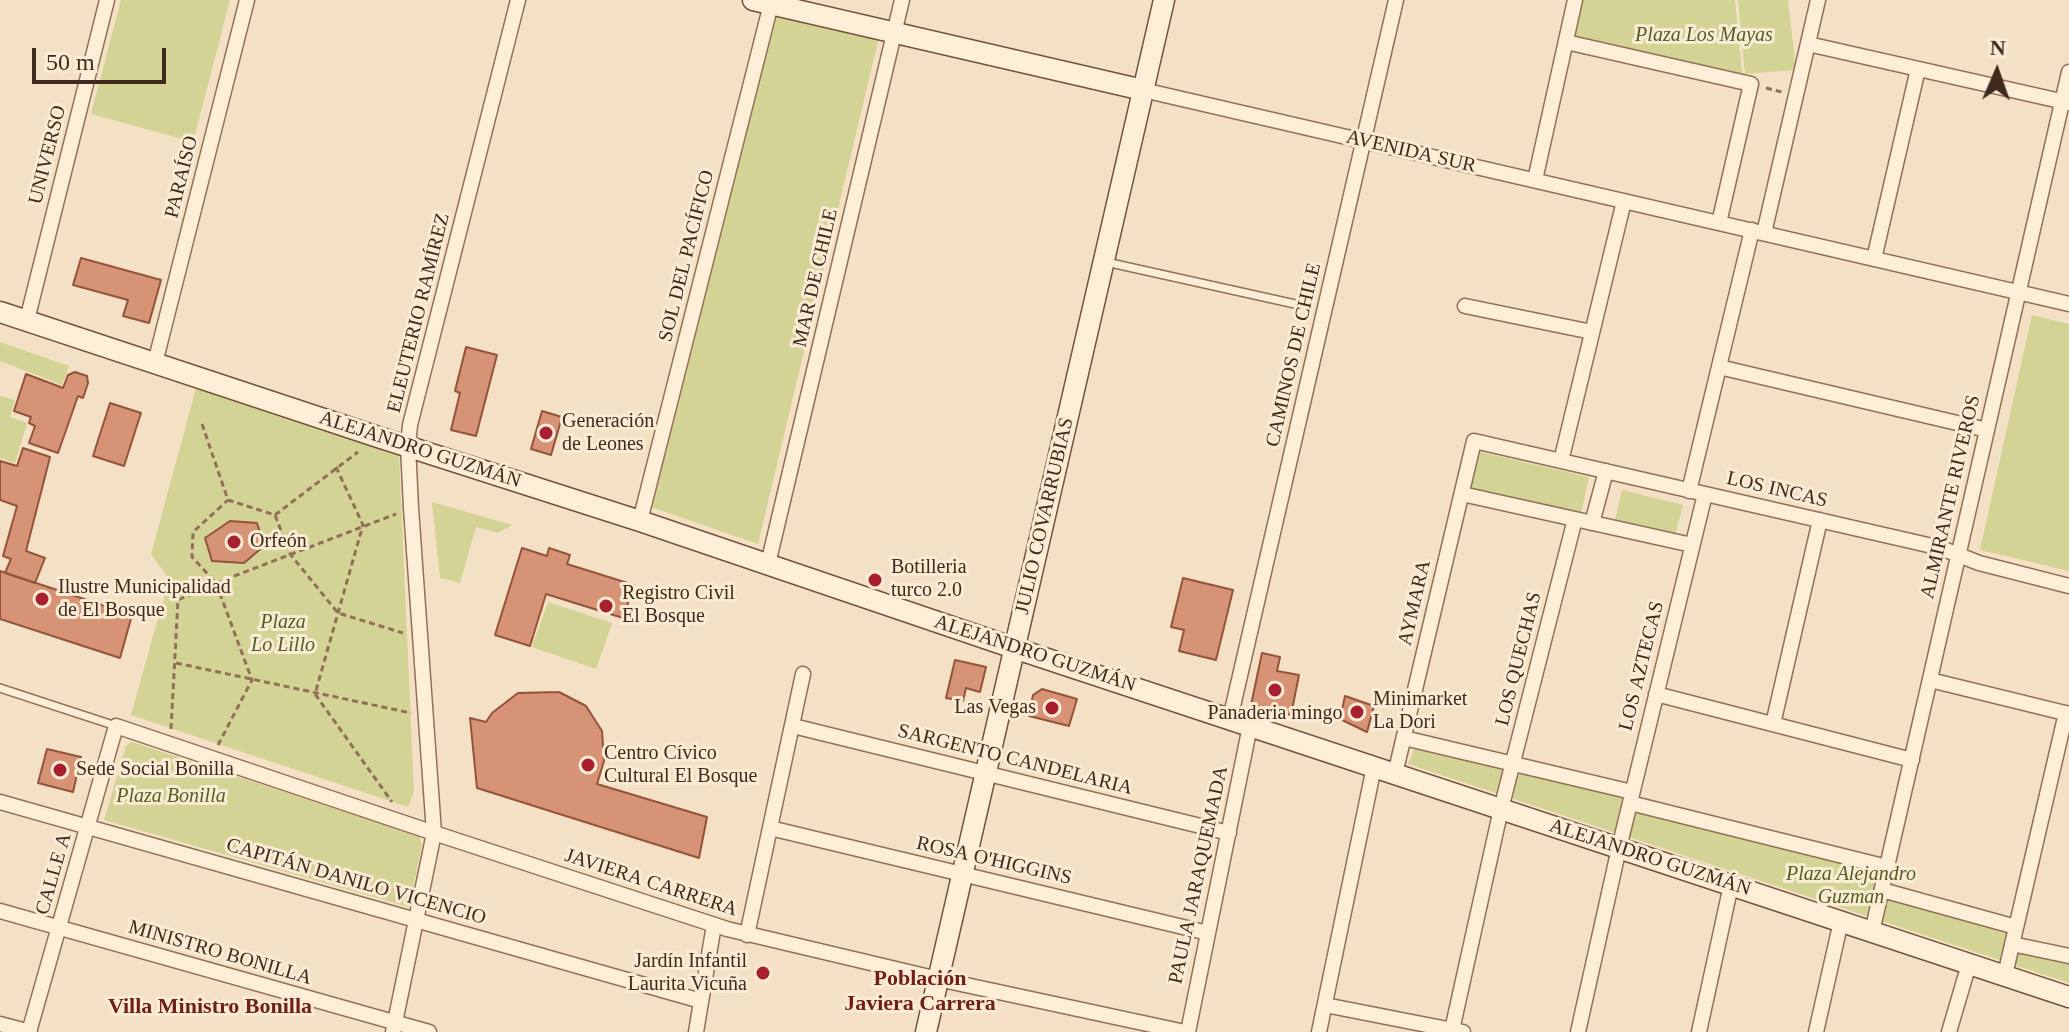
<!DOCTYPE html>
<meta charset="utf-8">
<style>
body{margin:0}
#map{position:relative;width:2069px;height:1032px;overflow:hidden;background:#f4e0c4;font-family:"Times New Roman",serif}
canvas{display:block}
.north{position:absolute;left:1957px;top:32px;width:80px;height:80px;-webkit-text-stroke:6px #faebd4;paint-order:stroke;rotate:2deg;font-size:22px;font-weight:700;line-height:32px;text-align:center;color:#3f2a1d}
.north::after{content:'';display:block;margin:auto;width:28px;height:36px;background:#3f2a1d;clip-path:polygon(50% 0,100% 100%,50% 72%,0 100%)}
.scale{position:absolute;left:32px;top:48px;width:134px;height:36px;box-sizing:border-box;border:4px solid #3f2a1d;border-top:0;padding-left:10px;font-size:24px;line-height:28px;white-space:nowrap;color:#3f2a1d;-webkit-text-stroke:6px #faebd4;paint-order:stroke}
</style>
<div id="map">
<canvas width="2069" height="1032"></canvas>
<div class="north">N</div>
<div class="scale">50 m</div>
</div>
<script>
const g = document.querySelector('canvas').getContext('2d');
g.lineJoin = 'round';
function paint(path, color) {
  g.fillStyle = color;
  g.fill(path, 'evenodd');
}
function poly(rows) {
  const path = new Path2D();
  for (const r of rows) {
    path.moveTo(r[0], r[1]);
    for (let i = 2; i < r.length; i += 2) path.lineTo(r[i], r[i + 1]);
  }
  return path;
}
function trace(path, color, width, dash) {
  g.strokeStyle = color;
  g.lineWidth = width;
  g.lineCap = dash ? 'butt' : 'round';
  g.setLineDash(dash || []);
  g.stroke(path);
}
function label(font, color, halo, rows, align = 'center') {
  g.font = font + ' "Times New Roman",serif';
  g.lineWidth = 6;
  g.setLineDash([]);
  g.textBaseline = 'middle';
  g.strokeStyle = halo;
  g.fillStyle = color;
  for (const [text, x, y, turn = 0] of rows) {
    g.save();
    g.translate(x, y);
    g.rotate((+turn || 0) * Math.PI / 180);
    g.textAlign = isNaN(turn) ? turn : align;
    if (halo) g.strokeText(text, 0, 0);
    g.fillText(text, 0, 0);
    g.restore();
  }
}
const green = poly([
 [121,0,230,0,193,142,91,114],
 [1579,0,1735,0,1743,81,1570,39],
 [1738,0,1788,0,1796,70,1745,74],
 [776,9,880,33,758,544,651,507],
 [2032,315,2069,324,2069,571,1980,550],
 [0,342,69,366,62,385,0,361],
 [198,381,399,454,414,792,408,807,131,715,169,579,151,554],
 [0,396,15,400,10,417,27,423,15,463,0,458],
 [1480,452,1589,477,1581,514,1471,490],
 [1622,490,1683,505,1675,535,1615,520],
 [432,502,512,525,498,533,476,527,460,583,440,578],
 [548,602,612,623,596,669,532,647],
 [132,742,419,836,422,845,409,907,104,820,126,746],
 [1415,747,1625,795,1879,870,1874,892,2013,930,2009,946,2069,959,2069,983,1408,764]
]);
const building = poly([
 [81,258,161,280,149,323,123,316,128,300,73,285,81,258],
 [466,347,497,355,476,436,451,430,460,393,455,391,466,347],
 [75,372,87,376,88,383,83,398,78,396,58,453,29,443,35,426,29,423,31,417,14,411,26,374,63,388,68,375,75,372],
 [110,403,141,413,124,466,93,456,110,403],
 [542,411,562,417,551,455,531,449,542,411],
 [23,448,50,457,26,551,45,558,35,583,5,573,11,559,3,556,17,506,0,500,0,461,17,466,23,448],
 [230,521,257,523,264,546,244,563,212,561,205,538,230,521],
 [522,548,547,556,549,548,570,555,567,564,634,585,623,618,546,594,530,646,495,635,522,548],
 [0,571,132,615,120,658,0,619,0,571],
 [1183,578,1233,590,1216,660,1179,651,1184,630,1171,627,1183,578],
 [1262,653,1280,657,1277,671,1299,675,1291,715,1251,705,1262,653],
 [955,660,986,667,980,692,966,688,963,701,946,698,955,660],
 [1042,689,1077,699,1069,726,1029,716,1033,695,1042,689],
 [559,692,586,706,602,731,604,761,597,784,707,817,699,858,477,788,470,718,486,722,492,713,518,693,559,692],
 [1345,696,1374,706,1367,732,1340,719,1345,696],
 [47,749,81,757,73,792,38,783,47,749]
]);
const path = poly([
 [1766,88,1782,92],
 [202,424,228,500,275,515,290,554,338,613,403,633],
 [336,467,363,525,315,694,392,802],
 [275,515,358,452],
 [176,663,411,713],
 [171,729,178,600,216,583,396,514],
 [218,745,252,680,216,583,192,557,193,532,228,500]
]);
const lane = poly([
 [1106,262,1295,304],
 [0,688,116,726]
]);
const street = poly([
 [1566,42,1751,84,1719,223],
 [1808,44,2069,103],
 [1143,90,2069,304],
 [1535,180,1575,0],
 [1764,233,1818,0],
 [1874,259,1918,69],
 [1465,306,1592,332],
 [27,320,107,0],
 [155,363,247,0],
 [1719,367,1987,430],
 [1561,461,1624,201],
 [1689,491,1752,230],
 [1462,494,1692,545],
 [640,521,772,0],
 [1592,523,1606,471],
 [768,564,902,0],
 [1930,680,2069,714],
 [1656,694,1912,760],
 [1230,719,1396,0],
 [1773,724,1820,520],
 [793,726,1229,833],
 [1404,738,1632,792],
 [1395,774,1474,441,1941,548,1979,563,2069,586],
 [0,802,701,1001],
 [1630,803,1887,867],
 [770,828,1208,933],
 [1882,890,2016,927],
 [0,911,429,1032],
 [1872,932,2069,72],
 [747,935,803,674],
 [2012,944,2069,956],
 [2005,975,2066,713],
 [1325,1005,1463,1032],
 [0,1024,30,1032],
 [1452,1030,1501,809,1575,519],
 [29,1032,116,726,434,833,727,929,938,979,1185,1032],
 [393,1032,434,833,411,508,408,446,410,425,518,0],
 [696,1032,714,925],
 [1188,1032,1250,726],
 [1319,1032,1374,767],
 [1578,1032,1619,848,1705,494],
 [1699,1032,1731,885],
 [1816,1032,1841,921],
 [1949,1032,1969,964]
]);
const secondary = poly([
 [753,0,1143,90],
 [0,312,378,437,640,521,1014,648,2069,997],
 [926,1032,1164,0]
]);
const markers = [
 [546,433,8,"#a81f2f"],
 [234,542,8,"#a81f2f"],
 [875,580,8,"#a81f2f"],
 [42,599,8,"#a81f2f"],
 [606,606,8,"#a81f2f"],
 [1275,690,8,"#a81f2f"],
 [1052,708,8,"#a81f2f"],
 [1357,712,8,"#a81f2f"],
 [588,765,8,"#a81f2f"],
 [60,770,8,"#a81f2f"],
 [763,973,8,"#a81f2f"]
];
const parkNames = [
 ["Plaza Los Mayas",1704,36],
 ["Plaza",283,623],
 ["Lo Lillo",283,646],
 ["Plaza Bonilla",171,797],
 ["Plaza Alejandro",1851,875],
 ["Guzman",1851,898]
];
const streetNames = [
 ["AVENIDA SUR",1411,152,13],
 ["UNIVERSO",48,155,-76],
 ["PARAÍSO",182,177,-76],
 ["SOL DEL PACÍFICO",687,256,-76],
 ["MAR DE CHILE",816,278,-77],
 ["ELEUTERIO RAMÍREZ",419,313,-76],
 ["CAMINOS DE CHILE",1294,355,-77],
 ["ALEJANDRO GUZMÁN",420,450,18],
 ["LOS INCAS",1777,490,13],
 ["ALMIRANTE RIVEROS",1951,497,-77],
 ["JULIO COVARRUBIAS",1045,516,-77],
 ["AYMARA",1415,603,-77],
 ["ALEJANDRO GUZMÁN",1035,654,18],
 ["LOS QUECHAS",1519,659,-76],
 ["LOS AZTECAS",1642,666,-76],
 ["SARGENTO CANDELARIA",1015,760,14],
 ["ALEJANDRO GUZMÁN",1650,858,18],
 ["ROSA O'HIGGINS",994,861,13],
 ["CALLE A",54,874,-74],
 ["PAULA JARAQUEMADA",1199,875,-78],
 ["CAPITÁN DANILO VICENCIO",356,882,16],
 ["JAVIERA CARRERA",651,883,18],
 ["MINISTRO BONILLA",220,953,16]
];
const poiNames = [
 ["Generación",562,422],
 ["de Leones",562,445],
 ["Orfeón",250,542],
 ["Botilleria",891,568],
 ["turco 2.0",891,591],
 ["Ilustre Municipalidad",58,588],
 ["de El Bosque",58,611],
 ["Registro Civil",622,594],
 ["El Bosque",622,617],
 ["Minimarket",1373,700],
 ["La Dori",1373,723],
 ["Las Vegas",1036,708,"right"],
 ["Panaderia mingo",1275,714,"center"],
 ["Centro Cívico",604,754],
 ["Cultural El Bosque",604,777],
 ["Sede Social Bonilla",76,770],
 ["Jardín Infantil",747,962,"right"],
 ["Laurita Vicuña",747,985,"right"]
];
const neighbourhoodNames = [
 ["Población",920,979],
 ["Javiera Carrera",920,1004],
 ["Villa Ministro Bonilla",210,1007]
];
paint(green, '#d3d396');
paint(building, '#d69375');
trace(building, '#93543a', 2);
trace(lane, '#917057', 10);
trace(street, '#917057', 17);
trace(secondary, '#73513a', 23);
trace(path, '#917057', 3, [6, 4]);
trace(lane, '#fdeed8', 7);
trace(street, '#fdeed8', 14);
trace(secondary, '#fdeed8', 20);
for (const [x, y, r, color] of markers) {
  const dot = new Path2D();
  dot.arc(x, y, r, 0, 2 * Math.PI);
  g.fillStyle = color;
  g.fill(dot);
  trace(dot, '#faebd4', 3);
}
label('italic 20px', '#555e21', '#faebd4', parkNames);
label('20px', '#3f2a1d', '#faebd4', streetNames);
label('20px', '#3f2a1d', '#faebd4', poiNames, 'left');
label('bold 22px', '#712017', '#faebd4', neighbourhoodNames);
</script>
